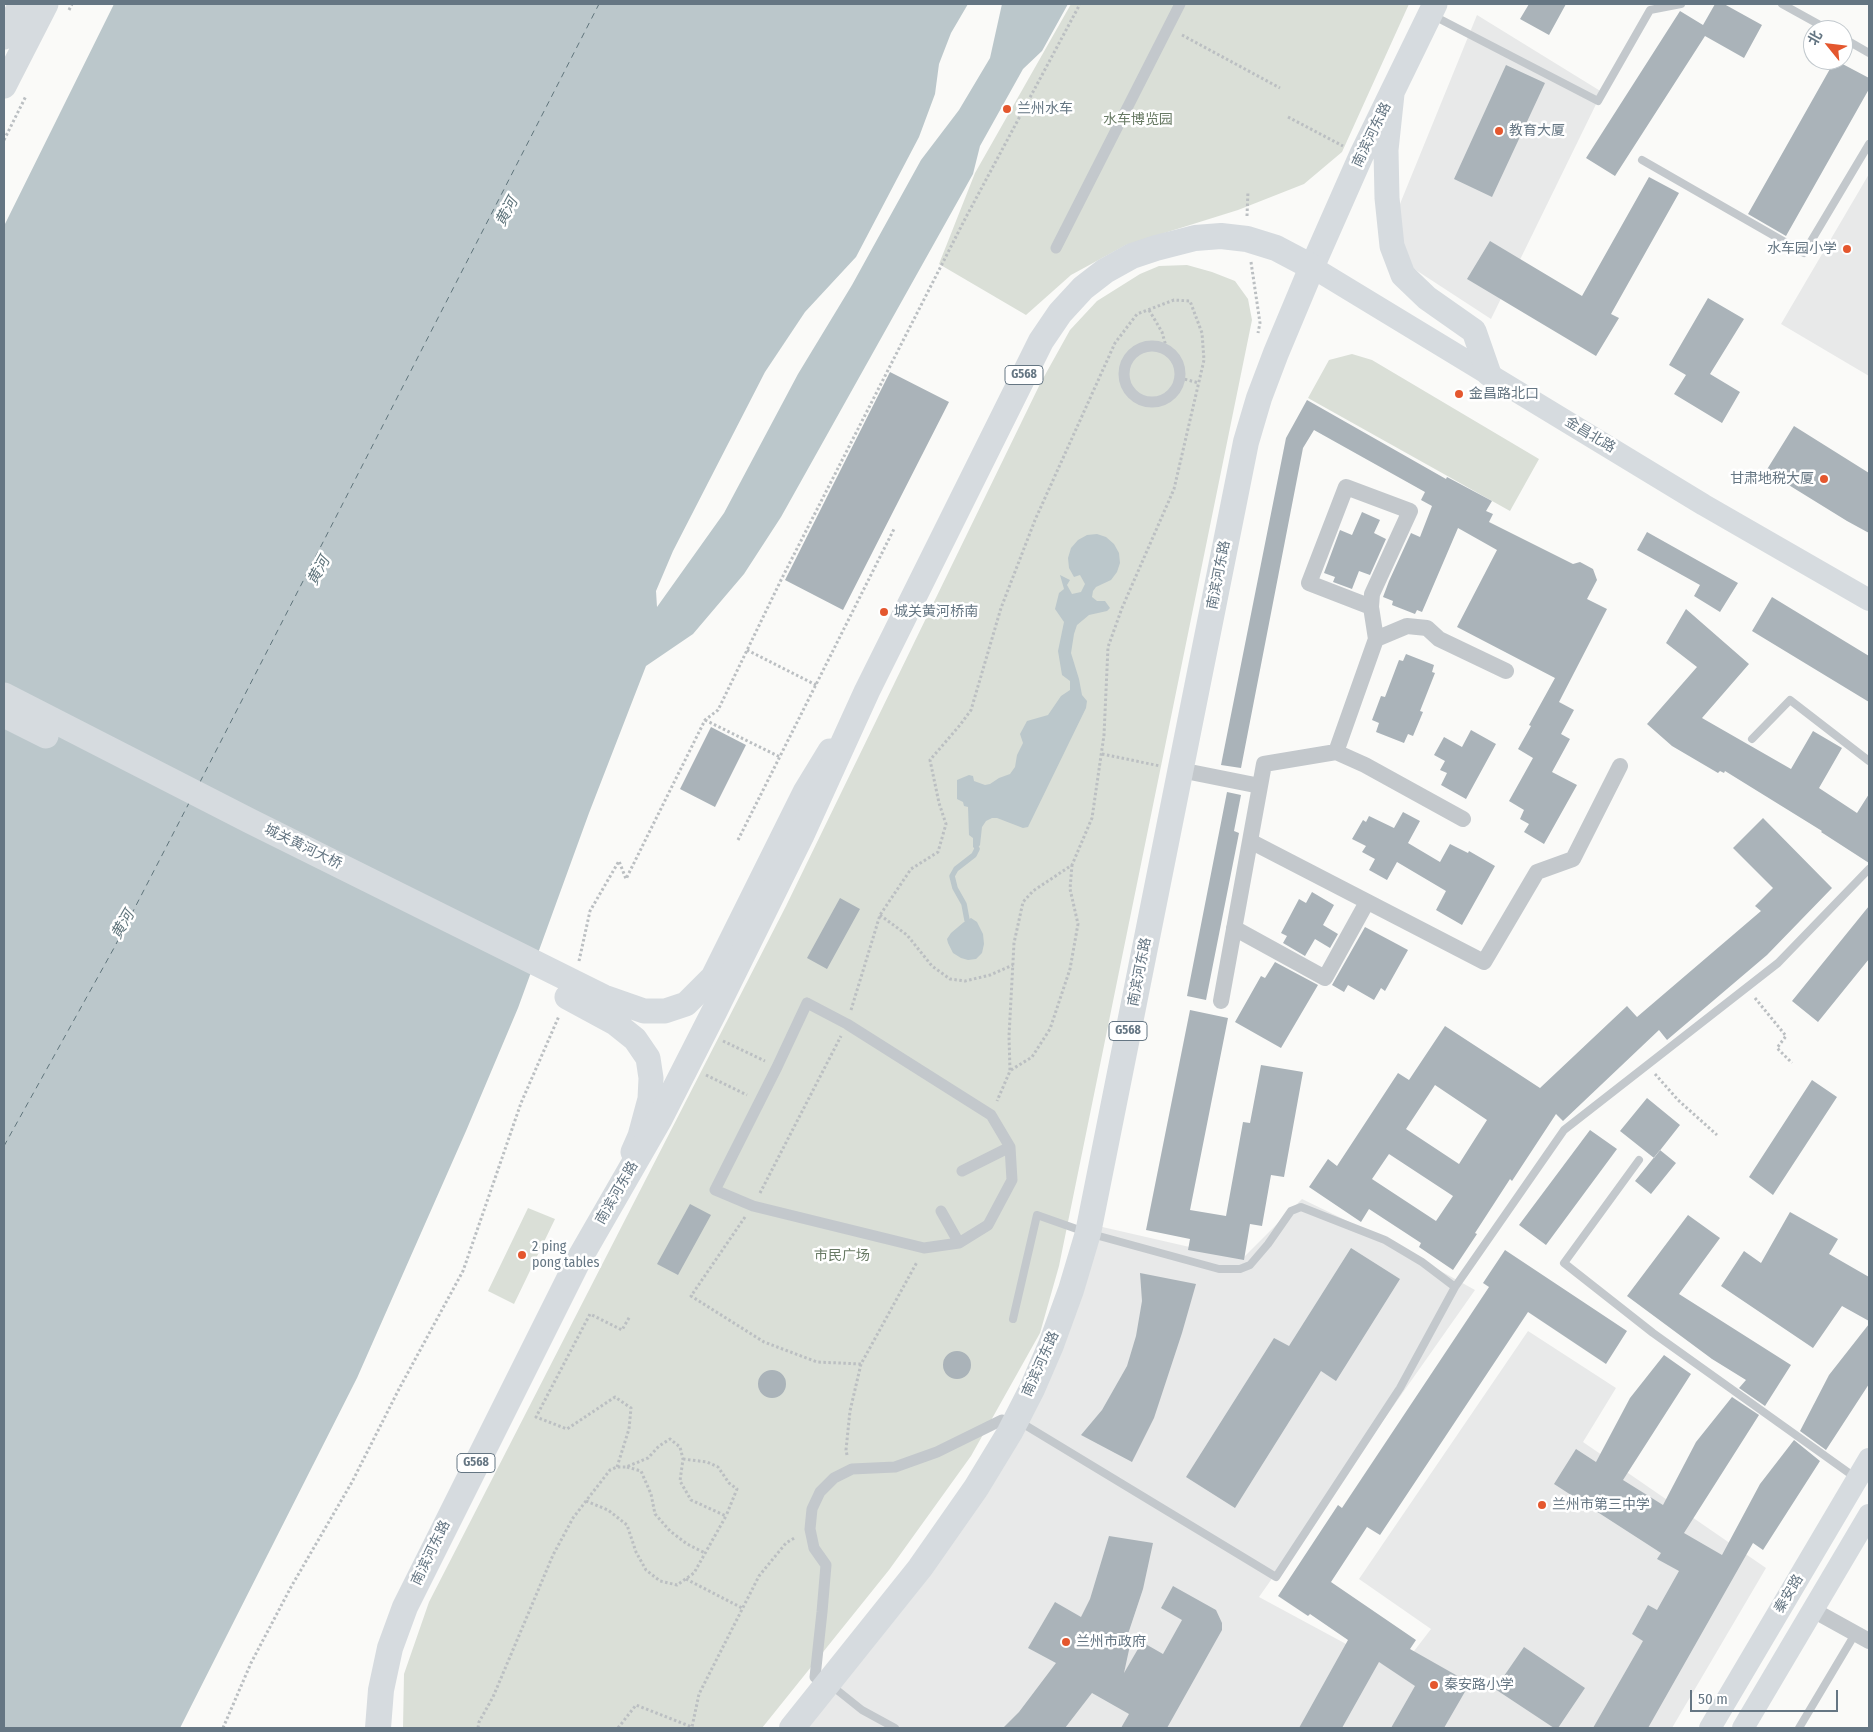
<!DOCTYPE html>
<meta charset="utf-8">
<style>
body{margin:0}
#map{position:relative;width:1873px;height:1732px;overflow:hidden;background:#fafaf8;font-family:"Fira Sans Condensed","Noto Sans SC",sans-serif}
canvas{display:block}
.frame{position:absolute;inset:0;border:5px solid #657683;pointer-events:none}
.north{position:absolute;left:1803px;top:20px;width:50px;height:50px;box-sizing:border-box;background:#fff;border:1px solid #c1c8cd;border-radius:50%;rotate:299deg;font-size:14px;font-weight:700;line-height:20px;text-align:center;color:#657683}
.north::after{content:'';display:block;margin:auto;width:18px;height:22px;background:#e4572e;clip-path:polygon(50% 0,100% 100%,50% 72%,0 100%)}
.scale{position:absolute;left:1690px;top:1690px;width:148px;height:22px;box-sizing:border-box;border:2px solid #657683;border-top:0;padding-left:6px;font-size:15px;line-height:18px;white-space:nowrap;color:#657683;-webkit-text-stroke:4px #fff;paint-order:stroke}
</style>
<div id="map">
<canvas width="1873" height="1732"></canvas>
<div class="frame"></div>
<div class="north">北</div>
<div class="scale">50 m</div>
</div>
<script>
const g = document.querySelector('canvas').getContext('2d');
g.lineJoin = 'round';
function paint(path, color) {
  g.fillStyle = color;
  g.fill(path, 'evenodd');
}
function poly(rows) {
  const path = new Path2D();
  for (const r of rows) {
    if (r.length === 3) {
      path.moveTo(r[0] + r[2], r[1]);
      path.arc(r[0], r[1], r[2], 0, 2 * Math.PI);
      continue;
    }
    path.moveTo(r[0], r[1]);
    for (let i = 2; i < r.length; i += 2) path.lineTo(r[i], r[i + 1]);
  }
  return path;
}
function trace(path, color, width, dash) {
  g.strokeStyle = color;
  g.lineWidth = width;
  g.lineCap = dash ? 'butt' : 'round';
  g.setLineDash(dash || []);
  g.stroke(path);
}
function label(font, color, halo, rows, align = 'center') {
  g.font = font + ' "Fira Sans Condensed","Noto Sans SC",sans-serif';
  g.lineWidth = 5;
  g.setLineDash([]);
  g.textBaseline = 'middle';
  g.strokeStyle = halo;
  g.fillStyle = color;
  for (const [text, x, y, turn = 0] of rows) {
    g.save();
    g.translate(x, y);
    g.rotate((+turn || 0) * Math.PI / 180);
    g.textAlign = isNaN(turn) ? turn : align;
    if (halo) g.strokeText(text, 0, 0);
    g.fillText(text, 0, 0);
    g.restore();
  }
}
const built = poly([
 [1477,15,1602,92,1491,319,1382,248],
 [1869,174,1869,376,1781,324],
 [1302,1199,1370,1232,1475,1290,1259,1597,1398,1672,1431,1629,1359,1579,1528,1331,1616,1388,1583,1442,1766,1568,1672,1728,804,1728,1026,1417,1098,1226,1242,1259]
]);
const green = poly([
 [1071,4,1409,4,1342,152,1304,184,1238,210,1126,245,1071,275,1026,315,939,264,975,173],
 [1187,265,1212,272,1235,281,1248,299,1252,320,1059,1266,1040,1333,971,1456,889,1570,762,1728,403,1728,404,1674,429,1602,786,906,1040,384,1070,330,1097,301,1140,274,1159,266],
 [1352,354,1372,360,1539,459,1510,511,1308,398,1329,360],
 [528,1208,555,1219,514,1304,488,1291]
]);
const water = poly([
 [114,4,968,4,951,33,939,64,935,94,919,137,856,257,805,312,765,372,673,551,656,591,657,607,724,513,798,374,852,285,921,160,959,110,990,58,1002,4,1068,4,1042,51,1023,69,980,146,973,174,781,517,744,574,693,634,646,666,589,813,518,1008,466,1131,357,1378,180,1728,4,1728,4,226],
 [1097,534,1106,537,1114,544,1119,553,1120,563,1117,572,1111,580,1096,587,1093,591,1092,597,1097,601,1105,601,1110,608,1107,611,1089,615,1077,625,1074,634,1071,653,1079,679,1082,695,1087,701,1086,708,1028,827,1023,828,997,818,992,818,986,821,982,827,980,845,977,849,975,849,973,847,973,838,969,835,968,807,964,806,963,802,957,799,957,780,969,775,973,776,974,781,985,785,990,784,999,778,1010,774,1015,767,1017,755,1023,743,1020,734,1027,721,1048,715,1061,696,1070,690,1070,681,1062,675,1058,651,1064,622,1055,609,1059,593,1064,589,1060,575,1070,580,1067,585,1072,594,1081,592,1085,584,1080,575,1074,577,1069,568,1068,558,1071,548,1078,540,1087,535],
 [971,918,977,922,983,934,984,944,982,953,976,959,968,960,961,958,953,953,948,943,947,939,951,933,964,922]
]);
const stream = poly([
 [967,920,964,904,955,888,952,876,956,869,974,855,977,849]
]);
const ferry = poly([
 [200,782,599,4],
 [4,1146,114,948,189,803]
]);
const building = poly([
 [1529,4,1566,4,1549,35,1520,19],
 [1715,4,1724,4,1762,25,1744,58,1705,36,1615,176,1586,158,1680,11,1703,25],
 [1835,60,1869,78,1869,89,1786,236,1748,214],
 [1506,65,1545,83,1492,197,1454,179],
 [1649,177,1679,193,1611,314,1619,318,1596,356,1467,279,1490,241,1582,296],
 [1708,298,1744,319,1710,374,1740,392,1722,423,1674,394,1686,375,1669,365],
 [890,372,949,402,843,610,785,580],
 [1307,400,1446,479,1447,477,1492,501,1486,511,1493,514,1489,522,1573,564,1580,562,1593,569,1597,580,1587,599,1607,609,1559,702,1574,710,1561,734,1570,739,1552,772,1577,785,1544,844,1524,832,1529,824,1520,819,1524,810,1509,801,1533,758,1518,749,1531,726,1529,725,1555,678,1457,627,1497,550,1458,528,1422,612,1417,610,1415,614,1392,605,1393,601,1383,597,1389,581,1411,533,1420,537,1432,506,1421,500,1425,492,1314,430,1303,448,1241,768,1221,765,1286,438],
 [1794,426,1869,473,1869,533,1847,521,1766,471],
 [1362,512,1380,520,1374,533,1386,539,1370,575,1359,571,1352,589,1333,582,1335,577,1324,573,1340,530,1352,535],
 [1647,532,1738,583,1720,612,1694,596,1700,585,1637,550],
 [1772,597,1869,656,1869,702,1752,631],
 [1686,609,1749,664,1702,718,1791,769,1813,731,1842,748,1819,788,1857,813,1869,794,1869,863,1821,832,1822,831,1725,771,1724,773,1720,771,1718,773,1672,746,1647,724,1697,667,1666,643],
 [1406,654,1434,665,1432,672,1435,673,1420,711,1423,712,1413,736,1408,734,1404,743,1376,732,1379,723,1372,720,1381,696,1385,697,1399,660,1403,661],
 [711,727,746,745,715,807,680,789],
 [1471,730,1496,744,1466,799,1441,785,1447,773,1440,770,1445,761,1434,755,1444,737,1462,747],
 [1227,792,1241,795,1234,831,1239,833,1206,1000,1187,996],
 [1403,812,1420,821,1408,843,1440,862,1450,844,1468,853,1469,851,1495,866,1462,925,1436,910,1446,891,1397,862,1387,880,1369,870,1375,859,1362,852,1366,846,1352,839,1363,820,1366,822,1369,816,1394,828],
 [1763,818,1832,888,1767,955,1667,1040,1659,1030,1563,1121,1556,1114,1512,1181,1510,1179,1475,1233,1477,1234,1453,1270,1419,1247,1421,1243,1369,1209,1361,1222,1309,1187,1328,1159,1337,1166,1398,1073,1409,1080,1445,1026,1540,1088,1627,1006,1637,1017,1761,911,1755,906,1773,888,1733,848],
 [1435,1085,1487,1120,1459,1164,1406,1129],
 [1389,1154,1453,1196,1436,1221,1372,1179],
 [1312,892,1334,905,1323,925,1338,934,1330,948,1315,939,1305,956,1283,943,1287,936,1281,933,1299,899,1306,903],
 [840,898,860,909,827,969,807,958],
 [1869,906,1869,959,1818,1022,1792,1001],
 [1365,927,1408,950,1385,991,1381,988,1374,1000,1348,985,1344,992,1332,985],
 [1275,962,1318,985,1281,1048,1235,1022,1261,976,1265,978],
 [1190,1010,1228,1018,1190,1210,1226,1216,1243,1122,1250,1123,1261,1065,1303,1072,1284,1177,1271,1175,1262,1226,1250,1224,1244,1260,1188,1250,1190,1239,1146,1230],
 [1812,1080,1837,1097,1773,1195,1749,1177],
 [1647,1098,1680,1125,1654,1158,1620,1131],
 [1590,1130,1617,1149,1546,1245,1519,1225],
 [1660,1150,1676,1163,1651,1194,1635,1181],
 [690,1204,711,1215,678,1275,657,1264],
 [1790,1212,1838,1239,1829,1254,1869,1277,1869,1321,1842,1306,1813,1348,1721,1286,1744,1251,1761,1263],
 [1688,1215,1720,1238,1679,1294,1791,1365,1765,1406,1739,1388,1746,1380,1712,1359,1627,1296],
 [1351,1248,1400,1279,1336,1381,1321,1371,1235,1508,1186,1477,1274,1338,1289,1346],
 [1505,1250,1627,1331,1606,1364,1528,1312,1380,1535,1367,1527,1331,1582,1416,1640,1410,1649,1470,1683,1444,1728,1391,1728,1415,1686,1379,1662,1342,1728,1299,1728,1348,1640,1310,1614,1308,1616,1278,1596,1338,1505,1342,1508,1489,1287,1483,1283],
 [1140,1273,1196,1284,1182,1333,1154,1418,1132,1462,1081,1435,1102,1410,1127,1366,1136,1336,1142,1301],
 [1869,1324,1869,1384,1826,1450,1800,1431,1829,1375],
 [957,1365,14],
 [1664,1355,1691,1374,1623,1480,1663,1505,1696,1442,1732,1397,1759,1415,1684,1533,1722,1555,1760,1484,1794,1440,1820,1461,1763,1550,1753,1543,1648,1728,1593,1728,1643,1641,1632,1634,1648,1605,1657,1610,1679,1571,1657,1559,1661,1553,1554,1484,1576,1449,1596,1462,1630,1398],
 [772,1384,14],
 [1109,1536,1153,1543,1143,1589,1128,1634,1132,1636,1124,1673,1142,1642,1163,1654,1182,1620,1161,1608,1173,1586,1216,1610,1222,1623,1222,1630,1167,1728,1121,1728,1129,1714,1092,1693,1065,1728,1003,1728,1019,1712,1056,1663,1028,1648,1055,1602,1081,1617,1090,1599],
 [1524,1647,1585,1688,1558,1728,1554,1728,1495,1689]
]);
const path = poly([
 [69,10,72,4],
 [1182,35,1280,88],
 [1288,117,1343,146],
 [4,140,26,96],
 [1247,216,1248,191],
 [1251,262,1260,323,1258,333],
 [1149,310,1162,332,1167,350],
 [1180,378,1199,383],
 [747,650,816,685],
 [705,720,780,757],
 [1102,754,1160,766],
 [738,840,894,529],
 [880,915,907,935,932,966,950,979,965,981,990,975,1013,965],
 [579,961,590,911,619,861,626,879,705,720,718,710,781,580,965,219,1080,4],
 [1755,998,1786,1036,1777,1048,1792,1063],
 [851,1010,880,915,911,869,938,852,946,824,939,803,930,760,960,725,971,710,1001,608,1035,520,1115,343,1137,314,1174,300,1190,301,1202,333,1204,360,1174,489,1122,608,1108,647,1104,735,1092,818,1072,865,1033,891,1023,902,1014,943,1009,1036,1010,1071,997,1101],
 [723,1041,765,1061],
 [1011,1070,1032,1057,1050,1029,1070,969,1078,924,1070,889,1072,865],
 [1655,1074,1678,1100,1717,1135],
 [706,1075,747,1095],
 [760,1193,841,1036],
 [745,1217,691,1296,764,1342,817,1362,861,1364],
 [847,1455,846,1450,850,1411,861,1364,917,1262],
 [683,1459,707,1462,718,1467,729,1483,737,1489,726,1516],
 [617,1467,629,1429,631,1408,615,1397,567,1429,536,1417,590,1314,622,1330,630,1316],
 [627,1467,641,1471,651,1494,655,1514,670,1531,687,1544,705,1553],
 [686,1579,742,1608],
 [223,1728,251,1663,291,1587,352,1482,399,1389,463,1271,521,1103,559,1016],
 [478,1728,479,1722,493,1697,553,1555,573,1518,586,1501,610,1470,617,1467,626,1467,648,1458,659,1446,670,1439,680,1447,683,1459,680,1481,691,1500,726,1516,694,1573,677,1585,660,1581,646,1570,636,1552,627,1525,608,1510,586,1501],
 [618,1728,636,1705,692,1727,699,1694,759,1576,786,1543,796,1537]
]);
const service = poly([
 [1782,4,1829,30],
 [1432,15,1598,101,1650,10,1681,4],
 [1843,38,1869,53],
 [1642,160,1804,253,1869,144],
 [1752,739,1790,700,1869,761],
 [1639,1160,1564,1263,1653,1333,1856,1478],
 [1013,1319,1037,1215,1088,1233,1219,1269,1240,1269,1250,1265,1268,1244,1291,1211,1301,1207,1385,1240,1422,1262,1455,1287],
 [1020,1422,1276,1577,1400,1388,1455,1287,1564,1130,1778,963,1869,869],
 [832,1686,862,1710,895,1728],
 [1799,1728,1855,1634]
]);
const pedestrian = poly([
 [1056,248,1180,4],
 [1152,374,28],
 [807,1003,847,1024,991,1115,1010,1147,1012,1180,988,1225,959,1243,924,1248,753,1206,715,1190,777,1067,807,1003],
 [962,1171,1010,1147],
 [941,1211,959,1243],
 [815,1677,822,1612,826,1565,814,1548,810,1529,812,1509,820,1492,834,1478,852,1469,895,1467,937,1452,1002,1420]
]);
const minor = poly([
 [1371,607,1309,583,1346,487,1410,511,1372,594,1371,607,1376,639],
 [1336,752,1365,765,1463,819],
 [1180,770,1260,786,1250,841,1484,962,1537,872,1573,859,1620,766],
 [1260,786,1264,764,1336,752,1376,639,1407,626,1427,628,1439,639,1506,671],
 [1234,928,1325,978,1367,902],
 [1221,1001,1250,841],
 [1813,1610,1869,1641]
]);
const secondary = poly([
 [1312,267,1704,505,1869,600],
 [1710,1728,1869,1459],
 [1743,1728,1869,1515]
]);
const primary = poly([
 [4,37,21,4],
 [4,86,46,4],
 [1392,94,1386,150,1387,198,1392,246,1403,275,1427,298,1474,331,1489,374],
 [1312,267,1361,156,1435,4],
 [4,695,250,821,604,997,644,1011,665,1011,686,1004,713,977,805,792,830,751],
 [4,715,46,736],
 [567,997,615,1023,635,1039,648,1058,651,1078,650,1099,640,1136,633,1152]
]);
const trunk = poly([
 [378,1728,381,1690,390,1648,405,1607,578,1261,659,1120,714,1012,801,836,867,691,1041,341,1060,313,1083,288,1105,271,1132,256,1156,248,1195,238,1221,236,1247,239,1276,248,1312,267,1276,353,1259,398,1246,442,1088,1233,1071,1290,1051,1345,1032,1389,1010,1432,976,1488,920,1568,792,1728]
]);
const markers = [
 [1007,109,5,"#e4572e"],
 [1499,131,5,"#e4572e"],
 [1847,249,5,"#e4572e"],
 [1459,394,5,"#e4572e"],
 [1824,479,5,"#e4572e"],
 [884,612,5,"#e4572e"],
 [522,1255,5,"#e4572e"],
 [1542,1505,5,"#e4572e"],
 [1066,1642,5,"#e4572e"],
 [1434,1685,5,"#e4572e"]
];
const shields = [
 [1024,375,38],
 [1128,1031,38],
 [476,1463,38]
];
const shieldNames = [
 ["G568",1024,375],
 ["G568",1128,1031],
 ["G568",476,1463]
];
const poiNames = [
 ["兰州水车",1017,109],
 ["教育大厦",1509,131],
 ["水车园小学",1837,249,"right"],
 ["金昌路北口",1469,394],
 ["甘肃地税大厦",1814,479,"right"],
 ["城关黄河桥南",894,612],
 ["2 ping",532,1247],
 ["pong tables",532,1263],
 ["兰州市第三中学",1552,1505],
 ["兰州市政府",1076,1642],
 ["秦安路小学",1444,1685]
];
const parkNames = [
 ["水车博览园",1138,120],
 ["市民广场",842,1256]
];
const streetNames = [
 ["南滨河东路",1372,135,-64],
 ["金昌北路",1590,435,31],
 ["南滨河东路",1219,575,-79],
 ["城关黄河大桥",303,847,26],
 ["南滨河东路",1140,972,-79],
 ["南滨河东路",617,1193,-60],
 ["南滨河东路",1041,1364,-66],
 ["南滨河东路",431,1553,-64],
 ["秦安路",1789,1594,-59]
];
const waterNames = [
 ["黄河",507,212,-62],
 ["黄河",319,571,-62],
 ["黄河",123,925,-60]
];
paint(built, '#e8e9e9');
paint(green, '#dadfd7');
paint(water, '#bbc7cb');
trace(stream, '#bbc7cb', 5.5);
trace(ferry, '#60757c', 1, [6, 5]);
paint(building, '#aab3b9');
trace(path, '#bbbfc2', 3, [2.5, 2.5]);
trace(service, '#c3c8cc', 8);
trace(pedestrian, '#c3c8cc', 11);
trace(minor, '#c3c8cc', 16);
trace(secondary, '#d6dbdf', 22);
trace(primary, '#d6dbdf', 25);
trace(trunk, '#d6dbdf', 26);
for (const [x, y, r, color] of markers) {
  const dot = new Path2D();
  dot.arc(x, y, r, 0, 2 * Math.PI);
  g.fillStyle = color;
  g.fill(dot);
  trace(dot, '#fff', 2);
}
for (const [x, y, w] of shields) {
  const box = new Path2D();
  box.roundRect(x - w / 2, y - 9.5, w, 19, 4);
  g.fillStyle = '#fff';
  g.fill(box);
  trace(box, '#657683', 1);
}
label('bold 12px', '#657683', null, shieldNames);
label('14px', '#657683', '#fff', poiNames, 'left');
label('14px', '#687a64', '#fff', parkNames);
label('14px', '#657683', '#fff', streetNames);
label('italic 15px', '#60757c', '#fff', waterNames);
</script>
